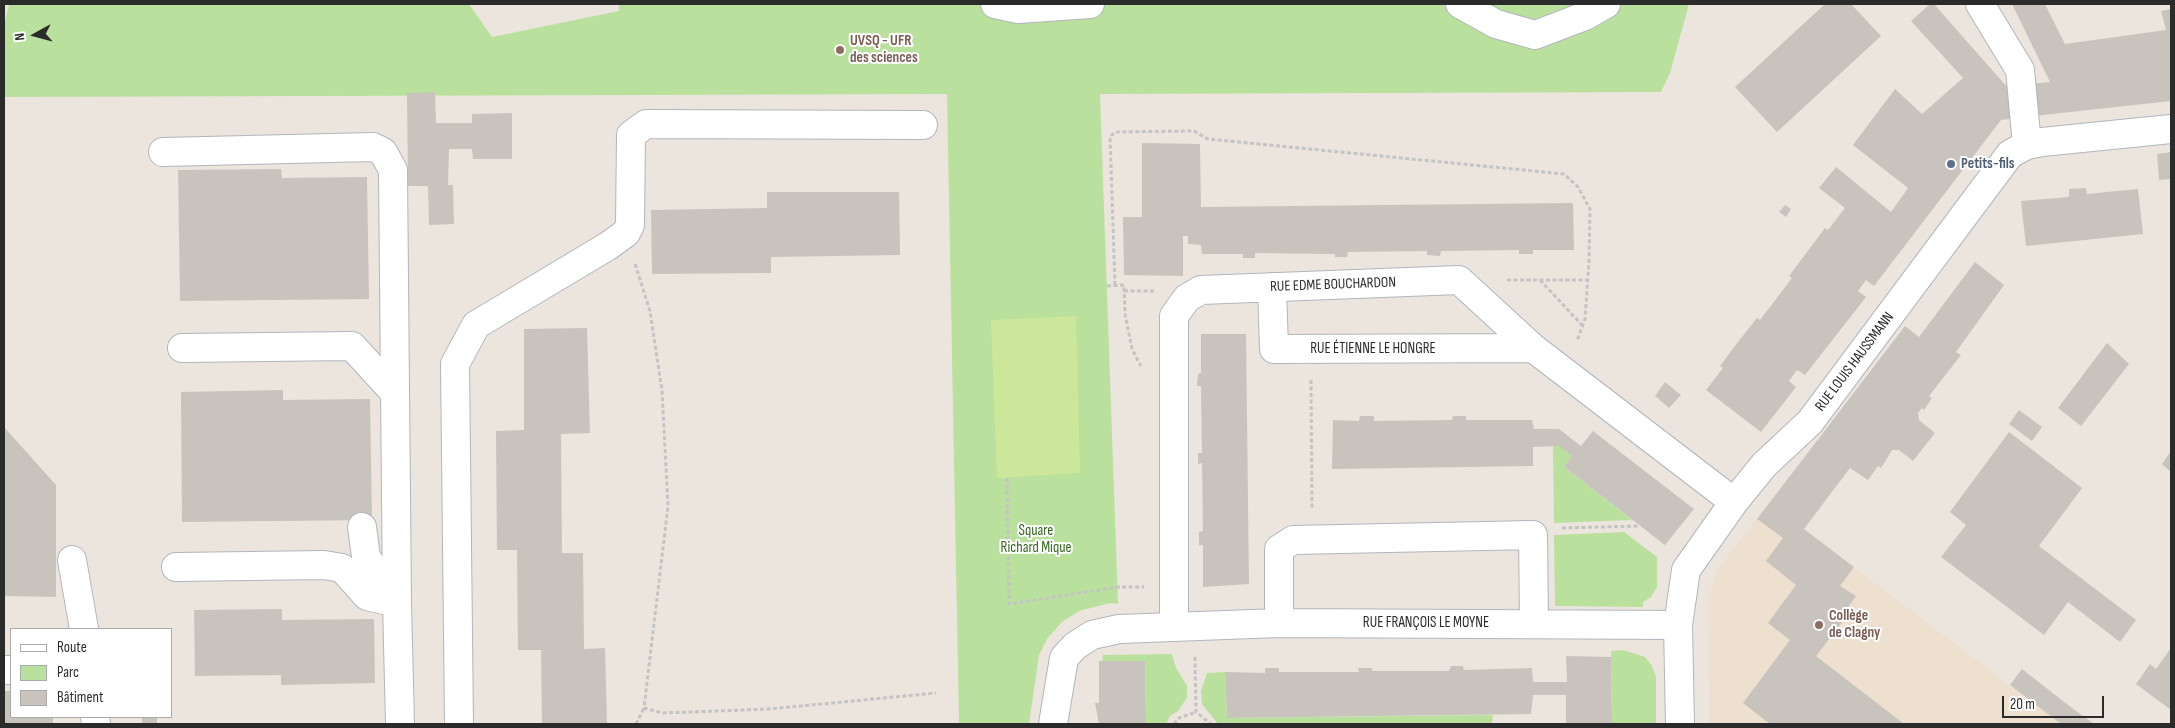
<!DOCTYPE html>
<meta charset="utf-8">
<style>
body{margin:0}
#map{position:relative;width:2175px;height:728px;overflow:hidden;background:#ece5de;font-family:"Sofia Sans Condensed",sans-serif}
canvas{display:block}
.frame{position:absolute;inset:0;border:5px solid #2b2b2b;pointer-events:none}
.legend{position:absolute;left:10px;top:628px;width:162px;height:90px;box-sizing:border-box;background:#fff;border:1px solid #aaa;margin:0;padding:6px 9px;list-style:none;font-size:15px;color:#2b2b2b}
.legend li{display:flex;align-items:center;gap:10px;height:25px}
.legend b{width:25px;border:1px solid #aaa}
.north{position:absolute;left:10px;top:10px;width:50px;height:50px;-webkit-text-stroke:4px #fff;paint-order:stroke;rotate:263deg;font-size:14px;font-weight:700;line-height:20px;text-align:center;color:#2b2b2b}
.north::after{content:'';display:block;margin:auto;width:18px;height:22px;background:#2b2b2b;clip-path:polygon(50% 0,100% 100%,50% 72%,0 100%)}
.scale{position:absolute;left:2002px;top:696px;width:102px;height:22px;box-sizing:border-box;border:2px solid #2b2b2b;border-top:0;padding-left:6px;font-size:15px;line-height:18px;white-space:nowrap;color:#2b2b2b;-webkit-text-stroke:4px #fff;paint-order:stroke}
</style>
<div id="map">
<canvas width="2175" height="728"></canvas>
<div class="frame"></div>
<ul class="legend">
<li><b style="height:6px;background:#fff"></b>Route</li>
<li><b style="height:14px;background:#bae09d"></b>Parc</li>
<li><b style="height:14px;background:#c8c3bc"></b>Bâtiment</li>
</ul>
<div class="north">N</div>
<div class="scale">20 m</div>
</div>
<script>
const g = document.querySelector('canvas').getContext('2d');
g.lineJoin = 'round';
function paint(path, color) {
  g.fillStyle = color;
  g.fill(path, 'evenodd');
}
function poly(rows) {
  const path = new Path2D();
  for (const r of rows) {
    path.moveTo(r[0], r[1]);
    for (let i = 2; i < r.length; i += 2) path.lineTo(r[i], r[i + 1]);
  }
  return path;
}
function trace(path, color, width, dash) {
  g.strokeStyle = color;
  g.lineWidth = width;
  g.lineCap = dash ? 'butt' : 'round';
  g.setLineDash(dash || []);
  g.stroke(path);
}
function label(font, color, halo, rows, align = 'center') {
  g.font = font + ' "Sofia Sans Condensed",sans-serif';
  g.lineWidth = 4;
  g.setLineDash([]);
  g.textBaseline = 'middle';
  g.strokeStyle = halo;
  g.fillStyle = color;
  for (const [text, x, y, turn = 0] of rows) {
    g.save();
    g.translate(x, y);
    g.rotate((+turn || 0) * Math.PI / 180);
    g.textAlign = isNaN(turn) ? turn : align;
    if (halo) g.strokeText(text, 0, 0);
    g.fillText(text, 0, 0);
    g.restore();
  }
}
const education = poly([
 [1769,503,2061,724,1709,724,1708,600,1717,570]
]);
const green = poly([
 [9,4,469,4,492,37,619,11,619,4,1689,4,1670,73,1661,92,1100,94,1118,604,1110,603,1079,611,1062,622,1047,639,1039,655,1029,724,959,724,947,94,4,97,4,26],
 [1553,446,1559,446,1572,456,1564,467,1632,520,1554,523],
 [1624,532,1657,557,1657,587,1651,597,1643,602,1643,607,1555,606,1554,535],
 [1623,650,1645,657,1652,666,1656,677,1656,724,1612,724,1611,651],
 [1172,654,1176,668,1187,686,1187,698,1178,711,1170,716,1166,724,1146,724,1145,661,1102,661,1103,655],
 [1225,672,1227,718,1493,715,1492,724,1218,724,1202,704,1201,691,1207,673]
]);
const pitch = poly([
 [1076,316,1080,473,997,478,991,320]
]);
const building = poly([
 [1825,4,1851,4,1881,36,1777,132,1735,87],
 [1930,4,1934,4,2008,88,2013,88,2016,118,2001,120,1874,286,1866,280,1858,291,1866,297,1805,375,1797,370,1789,381,1796,387,1761,432,1706,390,1723,368,1720,366,1738,342,1757,318,1760,320,1792,278,1789,276,1825,228,1828,230,1845,208,1819,188,1836,167,1891,212,1908,188,1853,145,1895,89,1922,114,1963,78,1911,21],
 [2012,4,2045,4,2065,44,2166,30,2161,11,2171,9,2171,101,2034,116,2030,84,2050,82],
 [435,92,436,123,472,123,472,114,512,113,512,159,473,159,472,149,449,149,448,185,453,185,454,224,429,225,428,186,408,186,407,93],
 [1142,143,1200,144,1201,207,1573,203,1574,250,1533,250,1533,254,1519,254,1519,250,1441,251,1440,256,1427,255,1427,251,1348,252,1347,257,1335,257,1335,254,1255,253,1255,258,1243,258,1243,254,1202,254,1201,245,1188,244,1188,236,1183,236,1183,276,1124,275,1123,217,1142,217],
 [2171,152,2171,179,2159,180,2157,154],
 [281,169,282,178,367,177,369,299,180,301,178,170],
 [2086,188,2087,194,2138,189,2143,234,2026,246,2021,201,2069,197,2069,189],
 [767,192,899,192,900,255,771,257,771,273,652,274,651,210,767,208],
 [1785,205,1791,209,1786,217,1779,212],
 [1975,262,2004,285,1956,352,1961,355,1929,396,1932,398,1924,410,1922,408,1918,413,1919,420,1935,433,1913,461,1899,450,1892,450,1881,468,1878,466,1868,480,1850,468,1804,529,1854,567,1840,586,1856,596,1840,618,1843,621,1816,656,1904,724,1770,724,1743,703,1790,640,1768,623,1796,585,1766,561,1783,538,1757,519,1905,326,1919,337],
 [587,328,590,433,561,434,562,553,583,553,584,649,605,648,607,724,542,724,541,650,518,650,517,550,497,550,496,431,524,430,524,329],
 [1201,334,1246,334,1249,584,1203,587,1203,545,1199,545,1199,532,1203,531,1202,463,1198,464,1198,453,1202,453,1201,386,1197,386,1198,374,1201,373],
 [2107,343,2129,364,2081,426,2058,408],
 [1665,382,1681,395,1669,408,1655,396],
 [283,390,283,400,370,399,372,520,182,522,181,392],
 [2019,410,2042,427,2032,441,2009,424],
 [1360,416,1374,416,1374,421,1452,420,1453,416,1466,416,1466,420,1532,420,1534,429,1559,429,1581,446,1593,431,1694,509,1665,545,1564,467,1572,456,1559,446,1533,447,1533,466,1332,469,1333,420,1359,421],
 [4,427,56,485,56,597,4,596],
 [2009,432,2082,488,2039,546,2136,620,2120,642,2068,602,2044,635,1941,557,1966,525,1950,512],
 [2171,451,2171,472,2162,464],
 [282,609,282,620,374,619,375,683,281,685,281,675,195,676,194,610],
 [2171,648,2171,710,2136,684,2150,664,2156,669],
 [1566,656,1611,657,1612,724,1566,724,1566,695,1533,695,1531,714,1227,718,1225,672,1265,673,1265,668,1279,668,1279,672,1359,672,1358,668,1372,668,1372,671,1449,671,1451,666,1463,666,1464,670,1532,668,1533,682,1567,682],
 [1099,661,1145,661,1146,724,1099,724,1095,703,1099,703],
 [2022,669,2068,705,2094,724,2061,724,2010,685],
 [4,691,11,691,11,717,53,717,53,724,4,724],
 [142,717,157,717,157,724,142,724]
]);
const path = poly([
 [635,264,650,311,662,391,668,506,644,708,663,713,769,709,936,693],
 [1507,280,1588,280],
 [1540,280,1582,325],
 [1115,285,1110,137,1115,132,1194,131,1208,139,1564,174,1578,187,1590,209,1589,261,1585,319,1577,341],
 [1107,286,1124,285,1125,314,1132,349,1141,366],
 [1124,291,1154,291],
 [1311,380,1312,508],
 [1007,478,1009,604,1118,587,1144,587],
 [1562,528,1640,526],
 [1195,657,1196,712,1211,724],
 [636,724,644,708],
 [1174,724,1179,718,1196,712]
]);
const minor = poly([
 [995,4,1018,9,1090,4],
 [1460,4,1496,24,1535,35,1585,16,1606,4],
 [1980,4,2020,70,2027,145],
 [163,152,373,147,383,152,393,170,397,603,367,596,342,568,324,565,176,567],
 [1272,287,1274,349,1533,348],
 [182,348,352,346,395,393],
 [362,527,366,557,397,603,400,724],
 [72,560,84,629],
 [1279,623,1279,549,1293,540,1533,535,1534,623],
 [1174,626,1174,316,1187,298,1201,290,1459,280,1533,348,1734,502],
 [4,670,11,670],
 [95,717,96,724],
 [459,724,455,364,476,325,608,246,626,233,630,225,631,135,646,124,923,125],
 [1053,724,1064,658,1075,646,1092,635,1119,629,1279,623,1678,625],
 [1680,724,1678,625,1686,570,1734,502,1764,465,1810,422,2010,154,2027,145,2042,142,2171,129]
]);
const markers = [
 [840,50,5,"#8d6e63"],
 [1951,164,5,"#5c6f8a"],
 [1819,625,5,"#8d6e63"]
];
const educationNames = [
 ["UVSQ - UFR",850,41],
 ["des sciences",850,58],
 ["Collège",1829,616],
 ["de Clagny",1829,633]
];
const serviceNames = [
 ["Petits-fils",1961,164]
];
const streetNames = [
 ["RUE EDME BOUCHARDON",1333,285,-2],
 ["RUE ÉTIENNE LE HONGRE",1373,349],
 ["RUE LOUIS HAUSSMANN",1855,362,-53],
 ["RUE FRANÇOIS LE MOYNE",1426,623]
];
const parkNames = [
 ["Square",1036,531],
 ["Richard Mique",1036,548]
];
paint(education, '#ede0ce');
paint(green, '#bae09d');
paint(pitch, '#cce69a');
paint(building, '#c8c3bc');
trace(minor, '#b1b5be', 30);
trace(path, '#c4c4c4', 3, [4, 2.5]);
trace(minor, '#fff', 28);
for (const [x, y, r, color] of markers) {
  const dot = new Path2D();
  dot.arc(x, y, r, 0, 2 * Math.PI);
  g.fillStyle = color;
  g.fill(dot);
  trace(dot, '#fff', 2);
}
label('bold 15px', '#785e54', '#fff', educationNames, 'left');
label('bold 15px', '#4e5e75', '#fff', serviceNames, 'left');
label('15px', '#2b2b2b', '#fff', streetNames);
label('15px', '#33651e', '#fff', parkNames);
</script>
